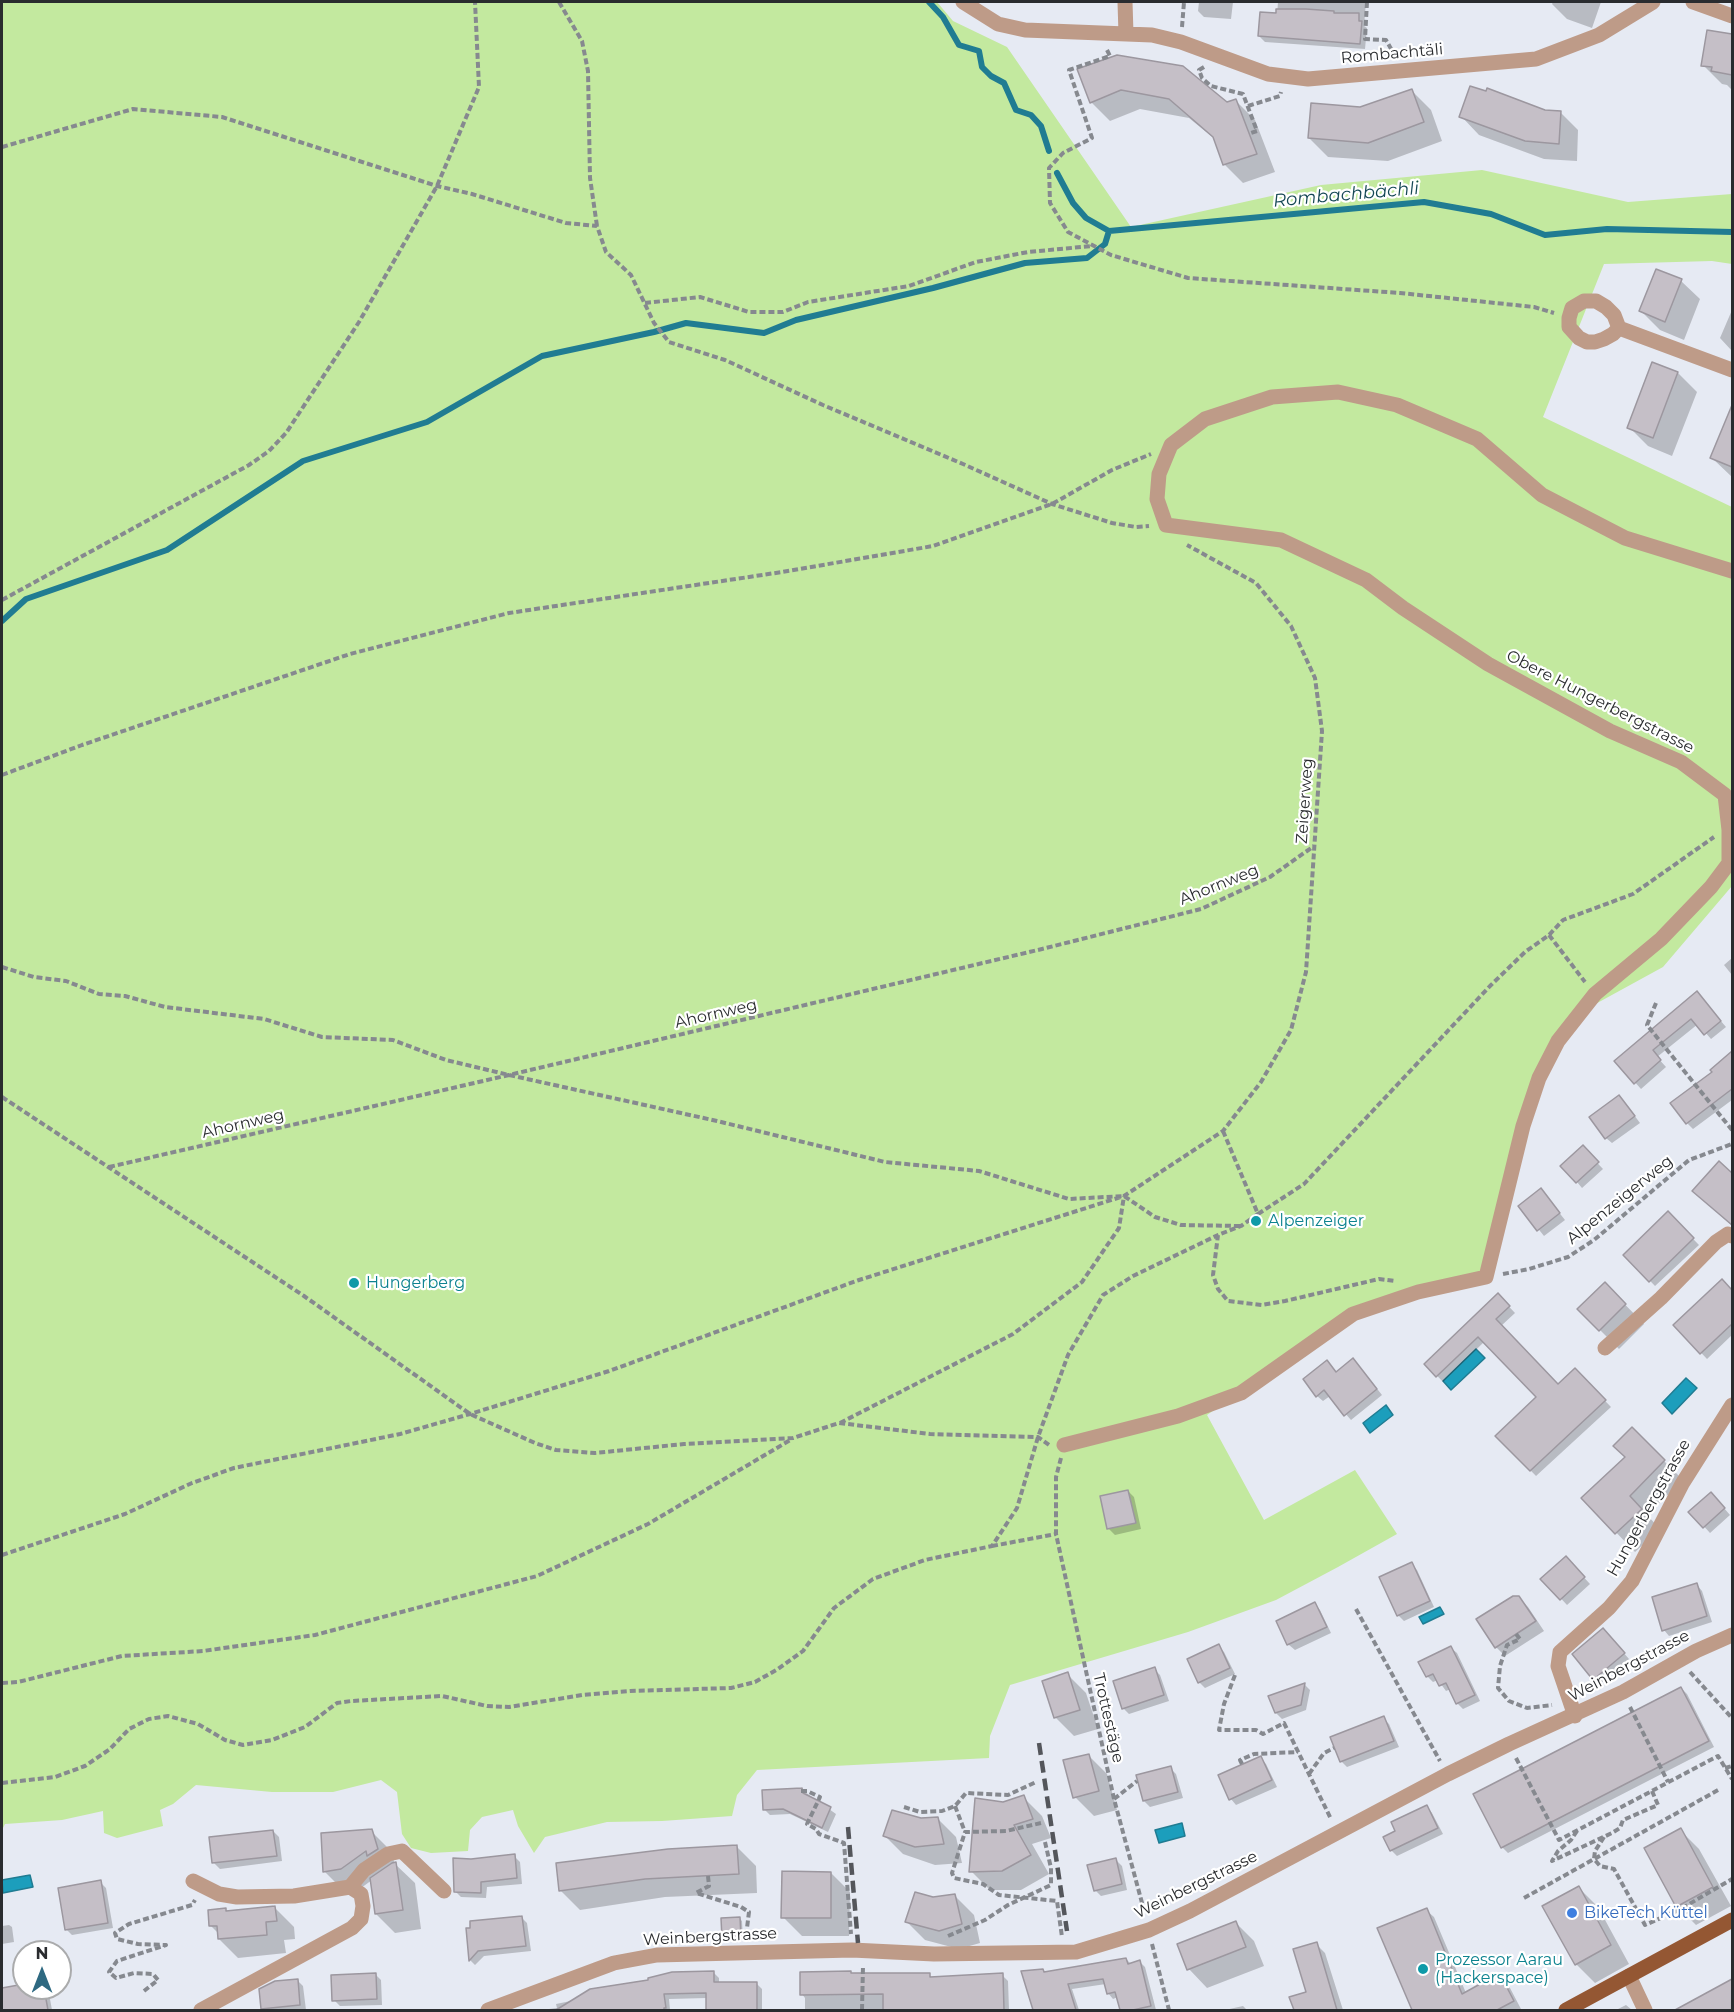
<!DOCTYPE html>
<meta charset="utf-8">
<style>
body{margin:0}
#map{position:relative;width:1734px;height:2012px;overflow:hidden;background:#e6eaf3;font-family:Montserrat,sans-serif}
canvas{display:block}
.frame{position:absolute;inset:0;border:3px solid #2a2c2f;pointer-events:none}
.north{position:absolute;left:12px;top:1940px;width:60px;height:60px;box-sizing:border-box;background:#fff;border:2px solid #aaabac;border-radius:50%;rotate:0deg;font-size:16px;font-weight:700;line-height:24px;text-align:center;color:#2a2c2f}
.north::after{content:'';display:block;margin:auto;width:21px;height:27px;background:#2e6981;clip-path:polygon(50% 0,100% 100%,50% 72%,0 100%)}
</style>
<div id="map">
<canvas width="1734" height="2012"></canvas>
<div class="frame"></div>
<div class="north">N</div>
</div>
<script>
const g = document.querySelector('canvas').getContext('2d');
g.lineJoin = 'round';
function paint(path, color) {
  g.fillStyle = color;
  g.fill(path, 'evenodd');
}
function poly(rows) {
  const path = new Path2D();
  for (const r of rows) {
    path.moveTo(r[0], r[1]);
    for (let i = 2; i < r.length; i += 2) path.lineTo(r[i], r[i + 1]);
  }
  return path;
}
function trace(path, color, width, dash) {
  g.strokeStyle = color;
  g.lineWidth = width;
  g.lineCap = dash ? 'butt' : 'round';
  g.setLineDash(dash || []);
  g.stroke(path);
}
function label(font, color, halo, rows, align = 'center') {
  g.font = font + ' Montserrat,sans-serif';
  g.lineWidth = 4.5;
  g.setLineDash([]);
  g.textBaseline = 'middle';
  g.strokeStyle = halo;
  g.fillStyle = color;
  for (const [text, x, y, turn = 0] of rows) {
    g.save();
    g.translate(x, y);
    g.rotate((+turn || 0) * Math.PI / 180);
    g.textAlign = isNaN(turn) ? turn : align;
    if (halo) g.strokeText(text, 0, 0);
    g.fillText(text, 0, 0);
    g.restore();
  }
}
const green = poly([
 [2,2,937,2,953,21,1007,47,1131,227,1321,185,1482,170,1628,202,1732,194,1732,264,1712,261,1604,264,1543,417,1732,507,1732,886,1663,967,1579,1013,1539,1078,1486,1277,1353,1314,1207,1415,1264,1520,1355,1470,1397,1534,1338,1567,1276,1600,1188,1632,1010,1685,990,1736,989,1758,757,1770,737,1795,732,1816,662,1821,607,1822,545,1837,534,1853,518,1826,513,1810,482,1817,470,1830,468,1851,431,1853,411,1848,402,1834,397,1792,381,1780,333,1792,272,1792,196,1785,173,1804,160,1810,163,1826,117,1838,104,1833,103,1811,62,1820,5,1824,2,1830]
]);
const water = poly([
 [1476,1349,1485,1358,1451,1390,1443,1381,1476,1349],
 [1686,1378,1697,1388,1672,1414,1662,1403,1686,1378],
 [1386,1405,1393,1415,1370,1433,1363,1423,1386,1405],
 [1440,1607,1444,1614,1423,1624,1419,1617,1440,1607],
 [1182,1823,1185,1836,1159,1843,1155,1830,1182,1823],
 [30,1875,33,1887,3,1893,2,1880,30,1875]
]);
const shadow = poly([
 [1199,2,1233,2,1231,19,1204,17,1198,11],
 [1278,2,1366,2,1364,26,1367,28,1365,49,1265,42,1259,36,1277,15],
 [1553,2,1601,2,1592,28,1567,19,1552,4],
 [1708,31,1732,35,1732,90,1727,85,1722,84,1703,65],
 [1079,70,1227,104,1236,101,1255,120,1275,172,1243,183,1224,164,1216,140,1189,118,1140,109,1110,121,1091,102],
 [1412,91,1431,110,1442,141,1388,161,1328,157,1309,138,1360,108],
 [1545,112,1560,112,1578,130,1577,161,1544,159,1479,135,1461,116],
 [1681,281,1700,299,1684,340,1660,330,1641,311],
 [1732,310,1732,351,1720,338],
 [1678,373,1697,392,1672,456,1648,446,1629,427],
 [1732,408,1732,477,1712,458],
 [1732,958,1732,975,1724,965],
 [1702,999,1726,1027,1711,1039,1698,1024,1657,1057,1666,1067,1641,1089,1616,1061],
 [1732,1053,1732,1100,1693,1129,1687,1123,1714,1072,1712,1070],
 [1625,1103,1640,1123,1612,1143,1606,1138],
 [1588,1153,1603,1169,1582,1188,1577,1182],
 [1719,1163,1732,1175,1732,1226,1700,1197],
 [1546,1196,1565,1220,1544,1236,1520,1206],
 [1668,1213,1699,1245,1655,1286,1625,1255],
 [1722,1281,1732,1292,1732,1335,1707,1359,1675,1325],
 [1605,1284,1644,1324,1619,1349,1579,1309],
 [1498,1295,1515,1313,1501,1326,1558,1386,1575,1370,1611,1407,1536,1476,1497,1436,1538,1397,1485,1341,1443,1382,1426,1364],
 [1359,1366,1382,1395,1351,1420,1330,1396,1323,1401,1317,1396,1333,1368,1337,1373],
 [1632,1429,1683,1480,1647,1515,1660,1529,1635,1552,1583,1498,1627,1457],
 [1128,1491,1134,1497,1141,1529,1115,1535,1109,1529],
 [1717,1500,1730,1515,1710,1533,1691,1512],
 [1566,1558,1590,1584,1567,1605,1543,1579],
 [1411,1564,1417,1570,1434,1607,1404,1621,1398,1615],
 [1697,1585,1702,1591,1712,1622,1669,1636,1664,1630],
 [1518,1597,1528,1607,1544,1631,1505,1656,1496,1647],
 [1315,1604,1320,1610,1331,1633,1295,1650,1289,1645,1278,1621],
 [1609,1636,1629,1659,1600,1684,1594,1679],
 [1218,1646,1224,1652,1235,1674,1205,1688,1199,1682],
 [1451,1648,1457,1653,1480,1701,1463,1709,1457,1703,1451,1689,1446,1691,1438,1680,1433,1682,1427,1676],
 [1154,1669,1160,1675,1169,1701,1129,1714,1123,1708],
 [1067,1674,1086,1693,1098,1729,1074,1736,1055,1717],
 [1305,1685,1310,1690,1306,1710,1282,1719,1276,1713,1270,1697],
 [1681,1688,1687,1694,1714,1747,1508,1853,1502,1847],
 [1383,1718,1389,1724,1399,1747,1347,1767,1341,1761],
 [1088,1755,1107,1774,1117,1810,1094,1816,1075,1797],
 [1260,1758,1266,1764,1277,1787,1236,1805,1231,1799],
 [1170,1768,1176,1774,1183,1798,1150,1807,1144,1801],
 [802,1790,836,1814,828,1832,790,1814,770,1815,764,1809],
 [1023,1797,1042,1816,1051,1838,1032,1844,1049,1874,1021,1890,990,1890,971,1871,1003,1803],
 [1427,1807,1432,1813,1443,1834,1397,1856,1391,1850],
 [937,1818,956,1837,962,1863,935,1865,903,1854,885,1836,921,1820],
 [1680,1830,1699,1849,1731,1906,1696,1925,1677,1906],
 [273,1831,279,1837,282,1861,220,1869,214,1863],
 [371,1831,390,1850,395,1864,415,1883,421,1929,395,1933,376,1914,372,1880,361,1888,343,1890,324,1871],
 [737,1847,756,1866,757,1893,665,1897,580,1910,561,1891],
 [514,1856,520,1862,522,1884,487,1887,486,1898,461,1897,455,1891,471,1861],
 [1116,1860,1122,1866,1127,1890,1101,1896,1095,1890],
 [831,1873,850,1892,849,1936,802,1936,783,1917],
 [100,1882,106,1888,113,1928,72,1935,66,1929],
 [1579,1888,1598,1907,1629,1964,1595,1983,1576,1964],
 [955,1896,974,1915,980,1943,959,1949,925,1940,906,1921],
 [275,1908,294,1927,295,1939,284,1940,286,1953,238,1958,219,1939,219,1934,211,1926,226,1910,228,1912],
 [1426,1910,1434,1917,1466,1993,1491,1980,1494,1984,1502,1980,1510,1988,1521,2009,1413,2010,1379,1929],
 [521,1917,527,1923,531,1951,484,1956,475,1965,470,1960,467,1930],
 [740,1919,742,1921,743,1940,726,1941,723,1938],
 [1235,1922,1254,1941,1264,1966,1207,1988,1189,1969],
 [9,1925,12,1927,14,1942,2,1944,2,1926],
 [1316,1944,1325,1953,1343,2010,1295,2010,1291,1998,1308,1993],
 [1126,1959,1131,1964,1140,1962,1145,1967,1156,2010,1121,2010,1118,1997,1113,1999,1108,1993,1106,1984,1072,1989,1079,2010,1035,2010,1023,1973,1043,1970,1046,1973],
 [713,1972,719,1978,719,1983,756,1983,762,1989,762,2010,708,2010,707,1998,669,1999,670,2010,549,2010,549,2009,557,2008,556,2004],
 [375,1974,381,1980,382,2005,340,2006,334,2000],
 [929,1974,932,1978,1002,1975,1008,1981,1009,2010,805,2010,805,1998,802,1994],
 [297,1980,303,1986,306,2010,265,2010,263,2008],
 [1732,1981,1732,2010,1678,2010],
 [24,1986,24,1988,48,1988,52,2010,2,2010,2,1990],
 [1626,2005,1632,2010,1616,2010],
 [1243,2006,1247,2010,1225,2010]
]);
const stream = poly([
 [929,2,943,17,959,45,979,51,982,67,991,76,1004,83,1016,110,1031,115,1041,126,1049,151],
 [1057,173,1073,203,1086,218,1109,231,1424,202,1491,214,1545,235,1607,229,1732,232],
 [2,621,26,599,167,550,303,461,427,422,542,356,654,332,686,323,764,333,796,320,933,288,1025,263,1087,258,1105,244,1109,231]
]);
const building = poly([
 [1276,9,1306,9,1334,11,1334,13,1359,13,1359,21,1362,21,1360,44,1258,36,1260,12,1276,13,1276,9],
 [1707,30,1732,34,1732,75,1711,71,1712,67,1701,66,1707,30],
 [1117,55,1183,66,1227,102,1236,99,1257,154,1223,165,1213,137,1169,99,1121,90,1090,103,1077,69,1117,55],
 [1470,86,1486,91,1487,88,1545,110,1561,111,1559,144,1525,141,1459,117,1470,86],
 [1412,89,1424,122,1368,143,1308,138,1311,103,1360,107,1412,89],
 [1656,269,1682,279,1665,322,1639,311,1656,269],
 [1652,362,1678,372,1653,438,1627,428,1652,362],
 [1732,405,1732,467,1710,458,1732,405],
 [1697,991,1721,1021,1704,1035,1691,1019,1653,1050,1661,1060,1634,1084,1614,1061,1697,991],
 [1732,1051,1732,1089,1686,1124,1670,1103,1712,1072,1710,1070,1732,1051],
 [1619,1095,1635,1116,1605,1139,1589,1117,1619,1095],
 [1583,1145,1599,1162,1576,1183,1560,1166,1583,1145],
 [1719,1161,1732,1173,1732,1225,1692,1191,1719,1161],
 [1541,1188,1560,1213,1537,1231,1518,1206,1541,1188],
 [1668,1211,1694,1238,1649,1282,1623,1255,1668,1211],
 [1722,1279,1732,1290,1732,1324,1700,1354,1673,1325,1722,1279],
 [1605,1282,1626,1304,1599,1331,1577,1309,1605,1282],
 [1498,1293,1510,1306,1496,1319,1558,1384,1575,1368,1606,1400,1530,1471,1495,1436,1536,1397,1478,1337,1436,1377,1424,1364,1498,1293],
 [1353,1358,1377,1389,1344,1416,1324,1390,1316,1397,1303,1379,1327,1360,1336,1372,1353,1358],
 [1632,1427,1665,1460,1630,1496,1642,1509,1615,1534,1581,1498,1625,1457,1613,1446,1632,1427],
 [1128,1490,1136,1523,1107,1529,1100,1496,1128,1490],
 [1711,1492,1725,1508,1703,1528,1688,1512,1711,1492],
 [1566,1556,1585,1577,1560,1600,1540,1579,1566,1556],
 [1412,1562,1430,1601,1397,1616,1379,1577,1412,1562],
 [1697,1583,1707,1616,1662,1631,1652,1597,1697,1583],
 [1513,1596,1519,1596,1536,1621,1495,1648,1476,1619,1513,1596],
 [1315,1602,1327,1627,1287,1645,1276,1621,1315,1602],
 [1603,1628,1625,1653,1593,1680,1572,1654,1603,1628],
 [1219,1644,1230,1668,1198,1683,1187,1659,1219,1644],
 [1451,1646,1475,1695,1456,1704,1446,1683,1439,1686,1433,1674,1426,1677,1418,1662,1451,1646],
 [1155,1667,1164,1695,1122,1709,1113,1681,1155,1667],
 [1068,1672,1080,1710,1054,1718,1042,1681,1068,1672],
 [1305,1683,1301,1705,1275,1713,1268,1696,1305,1683],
 [1681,1687,1709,1741,1501,1848,1473,1794,1681,1687],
 [1384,1716,1394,1741,1340,1762,1330,1737,1384,1716],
 [1089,1754,1099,1791,1073,1798,1063,1760,1089,1754],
 [1261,1756,1272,1780,1229,1800,1218,1775,1261,1756],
 [1171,1766,1178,1792,1143,1801,1136,1775,1171,1766],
 [802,1788,803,1793,831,1807,822,1828,783,1809,763,1810,762,1790,802,1788],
 [1024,1795,1033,1819,1014,1825,1031,1855,1002,1871,969,1872,975,1798,1003,1802,1024,1795],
 [1427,1805,1438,1828,1390,1851,1383,1837,1395,1831,1391,1822,1427,1805],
 [892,1810,921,1818,938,1817,944,1844,915,1847,883,1836,892,1810],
 [1681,1828,1713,1887,1676,1907,1644,1848,1681,1828],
 [372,1829,378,1849,367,1856,366,1851,341,1869,323,1872,321,1833,372,1829],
 [273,1830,277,1856,212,1863,209,1837,273,1830],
 [737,1845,739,1874,645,1879,559,1891,556,1863,668,1849,737,1845],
 [515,1854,517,1878,481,1882,481,1893,454,1892,453,1858,471,1859,515,1854],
 [1116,1858,1122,1884,1094,1891,1087,1865,1116,1858],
 [396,1862,403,1910,375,1914,370,1878,392,1863,396,1862],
 [782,1871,831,1872,831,1918,781,1918,782,1871],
 [101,1880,108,1923,65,1930,58,1888,101,1880],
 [1579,1886,1611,1945,1575,1965,1542,1906,1579,1886],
 [915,1892,933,1897,955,1894,962,1924,939,1931,905,1922,915,1892],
 [275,1906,277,1921,266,1922,267,1935,218,1939,217,1926,209,1926,208,1910,226,1908,226,1911,275,1906],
 [1427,1908,1462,1994,1491,1978,1493,1983,1502,1978,1514,2001,1497,2010,1412,2010,1377,1928,1427,1908],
 [522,1916,526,1946,478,1951,469,1961,466,1928,470,1928,470,1921,522,1916],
 [740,1917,741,1938,722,1939,721,1918,740,1917],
 [1236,1921,1246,1947,1187,1970,1177,1944,1236,1921],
 [1317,1942,1337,2010,1294,2010,1289,1997,1306,1992,1293,1949,1317,1942],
 [1126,1958,1128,1964,1140,1960,1151,2006,1133,2010,1120,2010,1115,1992,1107,1994,1103,1979,1068,1984,1076,2010,1033,2010,1021,1971,1043,1969,1044,1972,1126,1958],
 [714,1971,714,1982,757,1982,757,2010,706,2010,706,1993,664,1994,666,2008,664,2008,664,2010,556,2010,590,1989,648,1980,648,1978,672,1972,714,1971],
 [851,1971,851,1973,930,1973,930,1977,1003,1973,1004,2010,883,2010,883,1994,800,1995,800,1972,851,1971],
 [376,1973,377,1999,332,2001,331,1975,376,1973],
 [298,1979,300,2005,261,2009,259,1989,275,1981,298,1979],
 [1732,1979,1732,2010,1675,2010,1732,1979],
 [24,1984,24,1988,44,1988,48,2010,2,2010,2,1988,24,1984]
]);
const path = poly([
 [559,2,582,41,588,71,590,178,597,226],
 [1367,2,1365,39,1386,40,1394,54],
 [1182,27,1184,2],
 [1107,50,1110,56,1069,70,1092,138,1063,153,1049,168,1050,203,1068,232,1111,255,1188,278,1400,293,1534,307,1554,313],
 [1204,67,1199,70,1202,78,1211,86,1243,94,1257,131,1251,133],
 [1248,106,1280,96,1281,92],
 [2,147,133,109,222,117,437,186,472,194,566,223,597,226,606,252,631,275,654,323,669,342,725,360,823,405,963,464,1052,504,1112,523,1136,527,1149,526],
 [645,303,700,297,749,312,783,312,808,302,909,286,976,262,1028,252,1092,246],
 [2,600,249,465,269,451,286,433,359,322,437,186,479,87,475,2],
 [2,775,82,745,350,654,509,613,782,572,933,546,1052,504,1112,470,1151,454],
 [1549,935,1585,982],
 [2,967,34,977,66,981,99,994,125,996,165,1007,264,1019,322,1037,393,1040,446,1060,509,1075,717,1121,885,1162,979,1171,1069,1199,1124,1196,1155,1217,1181,1225,1241,1226],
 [1656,1003,1647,1025,1732,1130],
 [2,1097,304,1296,470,1414,535,1443,556,1450,595,1453,684,1444,793,1438,839,1423,930,1434,1038,1437,1049,1445],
 [1223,1131,1258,1214,1241,1226,1218,1235,1213,1275,1218,1289,1228,1301,1262,1305,1285,1301,1379,1279,1395,1281],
 [109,1167,509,1075,1042,949,1201,909,1270,877,1314,846],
 [1258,1214,1304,1184,1490,986,1525,952,1549,935,1563,920,1633,894,1714,837],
 [1503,1274,1529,1269,1568,1257,1594,1240,1689,1160,1732,1144],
 [840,1423,1013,1334,1082,1282,1119,1228,1124,1196],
 [1061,1458,1056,1477,1056,1534,1114,1799,1145,1914],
 [992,1546,1056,1534],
 [2,1555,125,1514,192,1483,234,1468,400,1434,470,1414,609,1371,859,1280,1124,1196,1223,1131,1261,1082,1291,1030,1306,972,1322,731,1315,678,1291,626,1256,583,1187,545],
 [1356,1609,1440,1761],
 [1516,1634,1520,1639,1507,1645,1500,1666,1498,1688,1509,1701,1527,1708,1552,1705],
 [1690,1672,1732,1718],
 [1235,1675,1224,1704,1219,1730,1256,1730,1263,1734,1284,1723,1331,1819],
 [2,1683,18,1682,122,1656,203,1651,315,1635,537,1576,648,1524,792,1439],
 [1630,1707,1668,1782],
 [1516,1758,1559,1840,1718,1756,1732,1779],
 [1242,1764,1240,1760,1254,1754,1298,1752],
 [1725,1768,1732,1766],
 [1309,1774,1324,1753,1334,1748],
 [2,1783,55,1777,85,1766,110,1749,129,1729,149,1719,168,1716,198,1724,225,1740,243,1745,272,1740,305,1727,337,1703,351,1701,442,1696,487,1706,509,1707,582,1695,630,1691,731,1688,755,1682,778,1669,803,1651,834,1608,873,1579,925,1560,992,1546,1017,1508,1038,1437,1068,1355,1103,1295,1133,1276,1218,1235],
 [801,1791,807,1791,820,1797,807,1824,816,1829,819,1834,844,1843,851,1934],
 [1114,1799,1137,1781],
 [955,1806,965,1832],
 [904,1807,920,1812,942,1811,955,1806,966,1793,1008,1795,1036,1782],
 [1041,1823,1006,1831,965,1832,952,1873,954,1878,983,1884,999,1895,1057,1901,1062,1937],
 [1577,1831,1571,1840,1558,1851,1552,1861,1612,1833,1620,1828,1623,1820,1658,1805,1652,1791],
 [1604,1837,1595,1851,1594,1859,1600,1866,1614,1869,1645,1925,1679,1910,1732,1879],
 [708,1876,709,1886,696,1893,741,1907,749,1912,746,1936],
 [1524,1898,1720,1789],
 [948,1936,985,1920,1008,1905,1051,1885,1051,1868,1045,1842],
 [1152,1944,1169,2010],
 [144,1991,158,1980,153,1974,134,1973,116,1978,109,1972,117,1961,166,1945,138,1944,117,1939,115,1933,129,1924,192,1905,195,1900],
 [1277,2009,1277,2010],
 [862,2010,863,1966]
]);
const minor = poly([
 [963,2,998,24,1025,30,1152,35,1181,42,1268,74,1308,79,1536,59,1599,35,1653,2],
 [1125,2,1126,34],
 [1693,2,1732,16],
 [1619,328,1613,334,1604,339,1595,342,1587,342,1579,338,1569,327,1569,318,1572,308,1584,301,1596,301,1606,307,1614,315,1619,328,1732,370],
 [1605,1348,1661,1298,1716,1242,1728,1234,1732,1236],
 [1064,1445,1178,1416,1241,1393,1353,1314,1418,1292,1486,1277,1523,1126,1539,1078,1558,1041,1595,994,1661,939,1711,887,1729,863,1729,830,1725,795,1681,762,1610,731,1488,664,1403,608,1366,580,1281,540,1166,525,1157,499,1159,474,1171,445,1205,419,1272,397,1338,392,1397,405,1477,439,1542,495,1625,538,1732,571],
 [1575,1716,1558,1666,1560,1652,1609,1608,1632,1581,1682,1484,1732,1405],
 [193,1881,219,1894,237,1897,294,1896,350,1887,361,1894,363,1906,361,1919,352,1928,201,2010],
 [350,1887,364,1870,388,1854,402,1851,444,1891],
 [1629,1976,1645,2010],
 [488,2010,614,1963,657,1955,852,1950,934,1954,1076,1952,1149,1930,1190,1911,1448,1774,1509,1744,1623,1692,1696,1651,1732,1635]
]);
const major = poly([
 [1566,2010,1732,1920]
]);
const rail = poly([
 [1039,1743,1067,1931],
 [848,1827,858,1943]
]);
const markers = [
 [1256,1221,6,"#0f9aa8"],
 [354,1283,6,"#0f9aa8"],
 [1572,1913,6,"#3f7fe0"],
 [1423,1969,6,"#0f9aa8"]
];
const streetNames = [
 ["Rombachtäli",1392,54,-5],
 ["Obere Hungerbergstrasse",1600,702,27],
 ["Zeigerweg",1305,801,-86],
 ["Ahornweg",1219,885,-22],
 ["Ahornweg",716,1014,-13],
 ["Ahornweg",243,1124,-13],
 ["Alpenzeigerweg",1620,1200,-39],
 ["Hungerbergstrasse",1649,1508,-61],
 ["Weinbergstrasse",1629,1666,-28],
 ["Trottestäge",1108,1718,77],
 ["Weinbergstrasse",1196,1885,-26],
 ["Weinbergstrasse",710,1937,-3]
];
const cultureNames = [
 ["Alpenzeiger",1268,1221],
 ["Hungerberg",366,1283],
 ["Prozessor Aarau",1435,1960],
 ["(Hackerspace)",1435,1978]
];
const shopNames = [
 ["BikeTech Küttel",1584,1913]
];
const waterNames = [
 ["Rombachbächli",1346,195,-5]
];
paint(green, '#c3e99f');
paint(water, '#1c9ebc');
trace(water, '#207c92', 1.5);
paint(shadow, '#0003');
trace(stream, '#207c92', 6);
paint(building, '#c5bfc7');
trace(building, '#9c979f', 1.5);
trace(path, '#86898f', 4, [6, 3]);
trace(minor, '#be9b88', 15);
trace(major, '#945733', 15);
trace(rail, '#54565b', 4.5, [12, 6]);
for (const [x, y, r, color] of markers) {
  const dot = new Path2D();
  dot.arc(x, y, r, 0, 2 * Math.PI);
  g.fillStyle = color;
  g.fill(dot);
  trace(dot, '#fff', 2);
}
label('16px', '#2a2c2f', '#fff', streetNames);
label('16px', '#0d838f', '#fff', cultureNames, 'left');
label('16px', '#366cbe', '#fff', shopNames, 'left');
label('italic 18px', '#144754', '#fff', waterNames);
</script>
